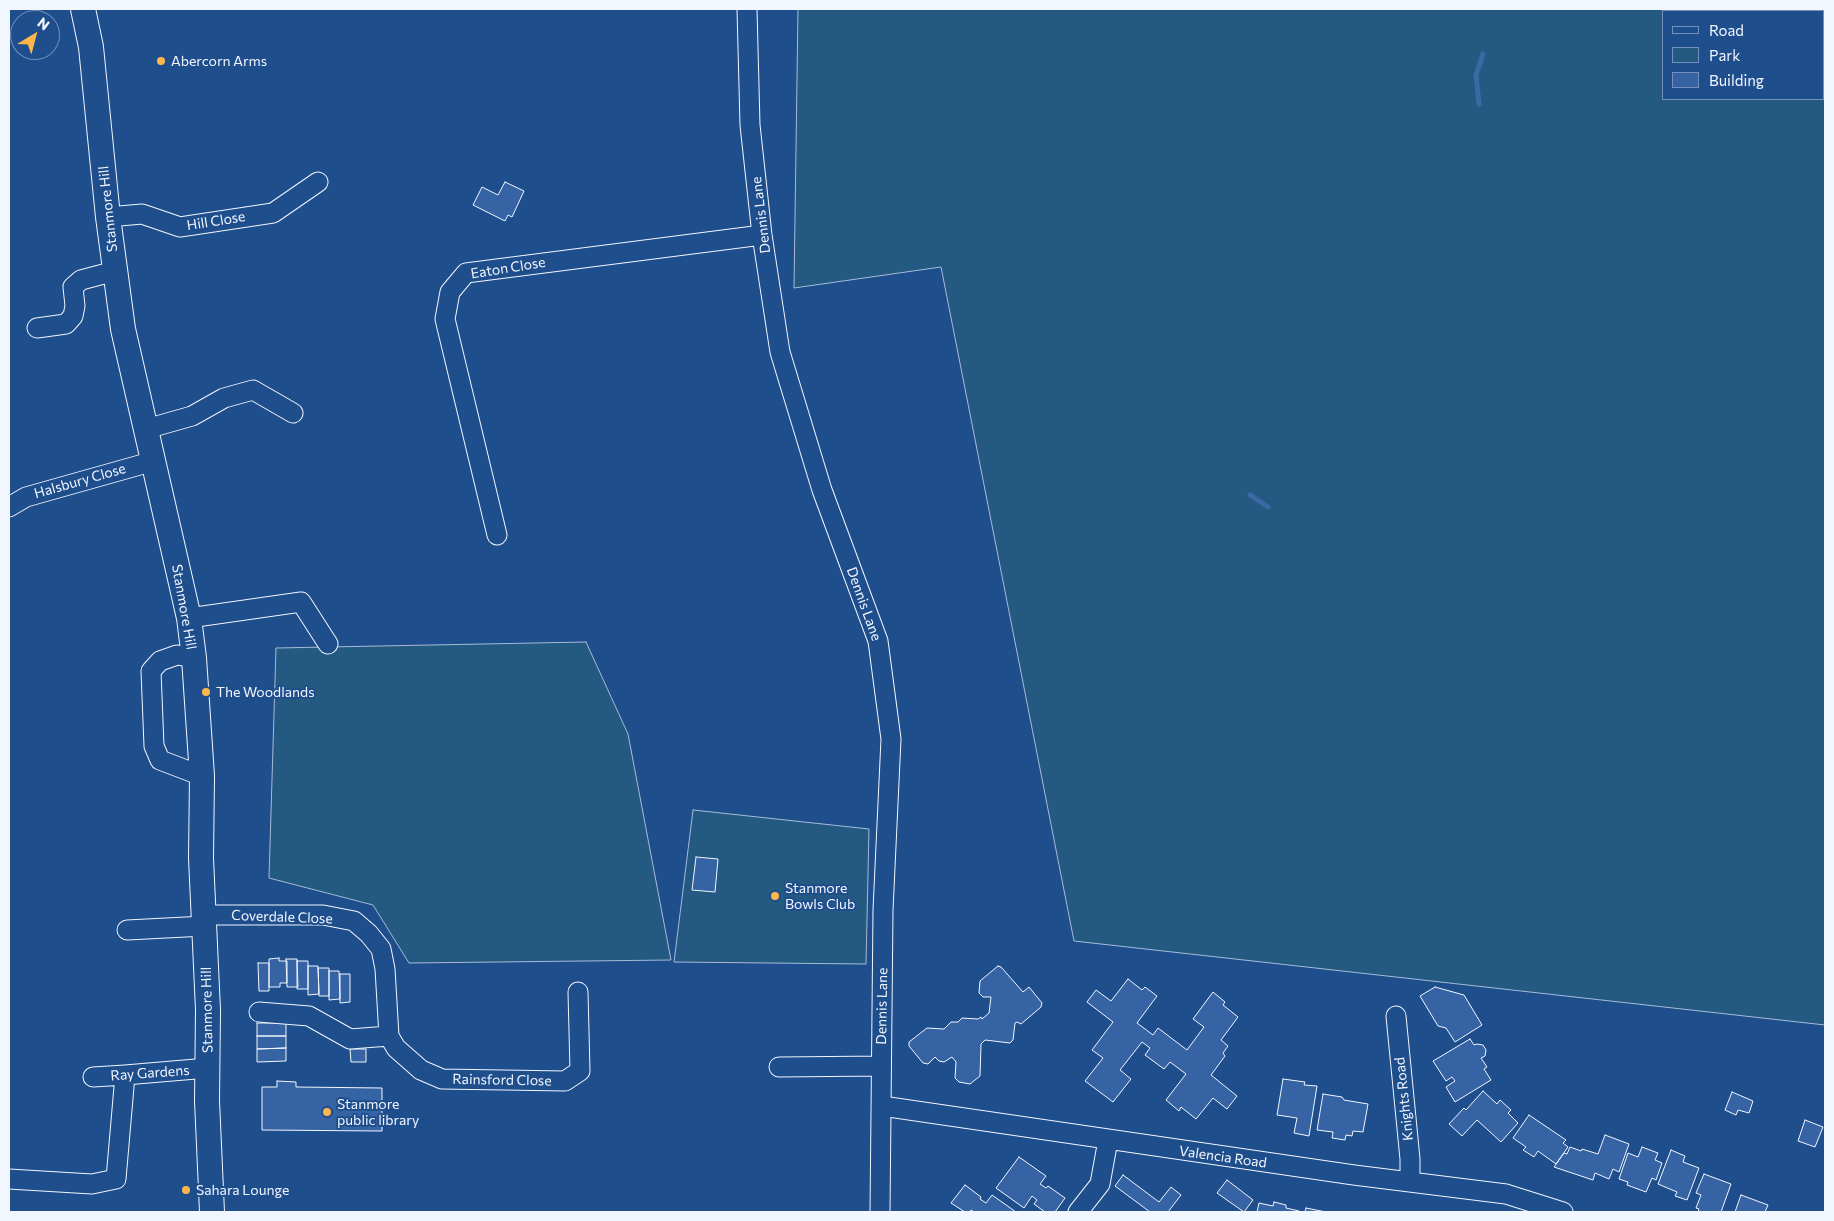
<!DOCTYPE html>
<style>
body{margin:0}
#map{position:relative;width:1834px;height:1221px;overflow:hidden;background:#1f4e8c;font-family:Commissioner,sans-serif}
canvas{display:block}
.frame{position:absolute;inset:0;border:10px solid #f2f6ff;pointer-events:none}
.legend{position:absolute;left:1662px;top:10px;width:162px;height:90px;box-sizing:border-box;background:#1f4e8c;border:1px solid #7391ba;margin:0;padding:6px 9px;list-style:none;font-size:15px;color:#f2f6ff}
.legend li{display:flex;align-items:center;gap:10px;height:25px}
.legend b{width:25px;border:1px solid #7391ba}
.north{position:absolute;left:10px;top:10px;width:50px;height:50px;box-sizing:border-box;background:#1f4e8c;border:1px solid #7391ba;border-radius:50%;rotate:37deg;font-size:14px;font-weight:700;line-height:20px;text-align:center;color:#f2f6ff}
.north::after{content:'';display:block;margin:auto;width:18px;height:22px;background:#ffb74d;clip-path:polygon(50% 0,100% 100%,50% 72%,0 100%)}
</style>
<div id="map">
<canvas width="1834" height="1221"></canvas>
<div class="frame"></div>
<ul class="legend">
<li><b style="height:6px;background:#1f4e8c"></b>Road</li>
<li><b style="height:14px;background:#245a82"></b>Park</li>
<li><b style="height:14px;background:#3563a3"></b>Building</li>
</ul>
<div class="north">N</div>
</div>
<script>
const g = document.querySelector('canvas').getContext('2d');
g.lineJoin = 'round';
function paint(path, color) {
  g.fillStyle = color;
  g.fill(path, 'evenodd');
}
function poly(rows) {
  const path = new Path2D();
  for (const r of rows) {
    path.moveTo(r[0], r[1]);
    for (let i = 2; i < r.length; i += 2) path.lineTo(r[i], r[i + 1]);
  }
  return path;
}
function trace(path, color, width, dash) {
  g.strokeStyle = color;
  g.lineWidth = width;
  g.lineCap = dash ? 'butt' : 'round';
  g.setLineDash(dash || []);
  g.stroke(path);
}
function label(font, color, halo, rows, align = 'center') {
  g.font = font + ' Commissioner,sans-serif';
  g.lineWidth = 4;
  g.setLineDash([]);
  g.textBaseline = 'middle';
  g.strokeStyle = halo;
  g.fillStyle = color;
  for (const [text, x, y, turn = 0] of rows) {
    g.save();
    g.translate(x, y);
    g.rotate((+turn || 0) * Math.PI / 180);
    g.textAlign = isNaN(turn) ? turn : align;
    if (halo) g.strokeText(text, 0, 0);
    g.fillText(text, 0, 0);
    g.restore();
  }
}
const green = poly([
 [798,9,1825,9,1825,1025,1074,941,941,267,794,288,798,9],
 [1823,11,1823,99,1663,99,1663,11,1823,11],
 [586,642,628,734,671,960,409,963,373,905,269,878,276,648,586,642],
 [693,810,869,829,866,964,674,962,693,810]
]);
const stream = poly([
 [1479,104,1476,75,1483,54],
 [1250,495,1268,507]
]);
const building = poly([
 [505,182,524,191,512,217,508,215,505,221,473,205,482,187,498,195,505,182],
 [696,857,718,859,715,892,692,890,696,857],
 [279,958,279,961,287,961,287,983,280,983,280,987,269,987,269,959,279,958],
 [286,959,297,959,298,987,287,987,286,959],
 [297,961,308,961,308,989,297,989,297,961],
 [258,963,269,963,269,991,259,991,258,963],
 [308,966,318,966,319,994,308,995,308,966],
 [998,966,1001,967,1023,992,1029,987,1042,1003,1041,1007,1021,1024,1017,1022,1015,1023,1013,1040,1010,1043,985,1040,981,1044,980,1076,970,1084,959,1082,955,1078,956,1062,952,1057,944,1062,939,1061,935,1057,928,1064,923,1063,909,1046,909,1042,927,1028,944,1029,951,1022,958,1022,962,1018,978,1019,981,1017,982,1019,989,1013,991,997,983,997,979,993,980,981,998,966],
 [318,968,329,968,329,996,319,996,318,968],
 [329,971,339,971,340,999,329,1000,329,971],
 [340,974,350,974,350,1002,340,1003,340,974],
 [1128,979,1142,990,1145,987,1157,996,1137,1023,1153,1035,1158,1028,1187,1050,1204,1027,1193,1019,1213,992,1225,1002,1223,1005,1238,1017,1221,1040,1228,1046,1223,1053,1225,1056,1211,1075,1237,1096,1227,1109,1213,1098,1196,1119,1181,1107,1179,1111,1166,1100,1186,1074,1170,1062,1164,1069,1145,1055,1150,1048,1142,1042,1120,1070,1131,1079,1113,1102,1085,1081,1103,1058,1092,1050,1113,1022,1087,1002,1096,990,1111,1001,1128,979],
 [1435,987,1464,995,1482,1025,1455,1042,1446,1028,1438,1026,1420,996,1435,987],
 [257,1023,286,1023,286,1036,257,1036,257,1023],
 [257,1036,286,1036,286,1048,257,1049,257,1036],
 [1470,1039,1474,1045,1477,1044,1483,1045,1486,1050,1485,1056,1481,1058,1487,1067,1484,1069,1491,1080,1455,1102,1446,1087,1455,1081,1452,1077,1446,1081,1433,1061,1470,1039],
 [286,1048,286,1061,257,1062,257,1049,286,1048],
 [350,1049,366,1049,366,1062,351,1062,350,1049],
 [1283,1079,1305,1082,1304,1085,1317,1086,1309,1136,1294,1133,1297,1118,1277,1115,1283,1079],
 [277,1081,296,1082,296,1087,382,1088,382,1131,262,1130,262,1087,277,1087,277,1081],
 [1483,1091,1497,1104,1500,1100,1511,1110,1508,1113,1518,1123,1501,1142,1477,1120,1462,1136,1449,1124,1464,1108,1466,1110,1483,1091],
 [1732,1092,1753,1101,1749,1113,1738,1110,1736,1115,1725,1110,1732,1092],
 [1323,1094,1342,1097,1344,1100,1368,1104,1363,1132,1353,1131,1352,1136,1346,1135,1345,1140,1332,1138,1333,1132,1317,1130,1323,1094],
 [1529,1115,1566,1140,1563,1143,1568,1147,1556,1164,1538,1151,1534,1157,1523,1150,1526,1147,1513,1138,1529,1115],
 [1805,1120,1823,1127,1815,1147,1798,1141,1805,1120],
 [1605,1135,1629,1144,1619,1172,1613,1169,1609,1179,1595,1173,1593,1180,1554,1167,1564,1153,1567,1154,1570,1147,1581,1151,1582,1149,1598,1154,1605,1135],
 [1642,1147,1658,1153,1655,1160,1662,1163,1656,1180,1652,1178,1646,1192,1627,1185,1628,1182,1619,1179,1628,1153,1638,1157,1642,1147],
 [1671,1150,1685,1156,1683,1162,1699,1168,1687,1200,1675,1196,1677,1192,1658,1184,1671,1150],
 [1019,1157,1046,1176,1040,1184,1046,1188,1048,1186,1065,1198,1055,1212,1045,1212,1034,1204,1037,1200,1032,1196,1024,1208,996,1188,1019,1157],
 [1704,1174,1731,1184,1721,1212,1698,1212,1699,1209,1696,1208,1701,1195,1696,1193,1704,1174],
 [1123,1175,1159,1202,1171,1187,1181,1195,1168,1212,1150,1212,1115,1186,1123,1175],
 [1227,1180,1253,1200,1244,1212,1217,1193,1227,1180],
 [965,1185,981,1197,980,1199,986,1203,992,1195,1016,1212,974,1212,971,1210,970,1212,965,1212,951,1203,965,1185],
 [1741,1195,1768,1205,1765,1212,1735,1212,1741,1195],
 [1274,1202,1286,1205,1286,1208,1299,1211,1299,1212,1257,1212,1259,1203,1273,1206,1274,1202],
 [1306,1208,1326,1212,1305,1212,1306,1208]
]);
const minor = poly([
 [747,9,750,125,762,235,780,352,822,490,878,641,891,739,883,910,880,1212],
 [108,217,142,214,180,227,273,213,318,182],
 [37,328,66,324,73,316,75,306,73,287,81,280,115,271],
 [146,429,192,416,224,398,253,390,293,413],
 [9,507,26,497,154,461],
 [497,535,445,319,450,292,466,273,762,235],
 [189,618,301,602,328,644],
 [194,658,177,655,160,661,151,671,154,746,160,760,202,776],
 [204,915,323,915,354,921,369,934,381,949,385,969,389,1036,396,1048,421,1070,442,1079,565,1081,580,1071,578,992],
 [127,930,205,926],
 [259,1012,309,1016,350,1039,389,1036],
 [1396,1016,1410,1159,1410,1182],
 [779,1067,881,1066],
 [93,1077,125,1075,208,1068],
 [882,1106,1354,1175,1506,1194,1563,1212],
 [9,1179,92,1184,116,1179,125,1075],
 [1078,1212,1100,1184,1108,1140]
]);
const major = poly([
 [83,9,91,47,108,217,123,329,189,618,194,658,202,776,201,858,208,1010,207,1101,212,1212]
]);
const markers = [
 [161,61,5,"#ffb74d"],
 [206,692,5,"#ffb74d"],
 [775,896,5,"#ffb74d"],
 [327,1112,5,"#ffb74d"],
 [186,1190,5,"#ffb74d"]
];
const poiNames = [
 ["Abercorn Arms",171,61],
 ["The Woodlands",216,692],
 ["Stanmore",785,888],
 ["Bowls Club",785,904],
 ["Stanmore",337,1104],
 ["public library",337,1120],
 ["Sahara Lounge",196,1190]
];
const streetNames = [
 ["Stanmore Hill",108,209,-96],
 ["Dennis Lane",761,215,-97],
 ["Hill Close",216,221,-9],
 ["Eaton Close",508,268,-9],
 ["Halsbury Close",80,481,-16],
 ["Dennis Lane",864,604,70],
 ["Stanmore Hill",184,607,80],
 ["Coverdale Close",282,917,2],
 ["Dennis Lane",882,1006,-89],
 ["Stanmore Hill",207,1010,-91],
 ["Ray Gardens",150,1073,-4],
 ["Rainsford Close",502,1080,1],
 ["Knights Road",1404,1099,-96],
 ["Valencia Road",1223,1157,8]
];
paint(green, '#245a82');
trace(green, '#a8bbd7', 1);
trace(stream, '#3b69a3', 5);
paint(building, '#3563a3');
trace(building, '#f2f6ff', 1);
trace(minor, '#f2f6ff', 21);
trace(major, '#f2f6ff', 26);
trace(minor, '#1f4e8c', 19);
trace(major, '#1f4e8c', 24);
for (const [x, y, r, color] of markers) {
  const dot = new Path2D();
  dot.arc(x, y, r, 0, 2 * Math.PI);
  g.fillStyle = color;
  g.fill(dot);
  trace(dot, '#1f4e8c', 2);
}
label('14px', '#f2f6ff', '#1f4e8c', poiNames, 'left');
label('14px', '#f2f6ff', '#1f4e8c', streetNames);
</script>
